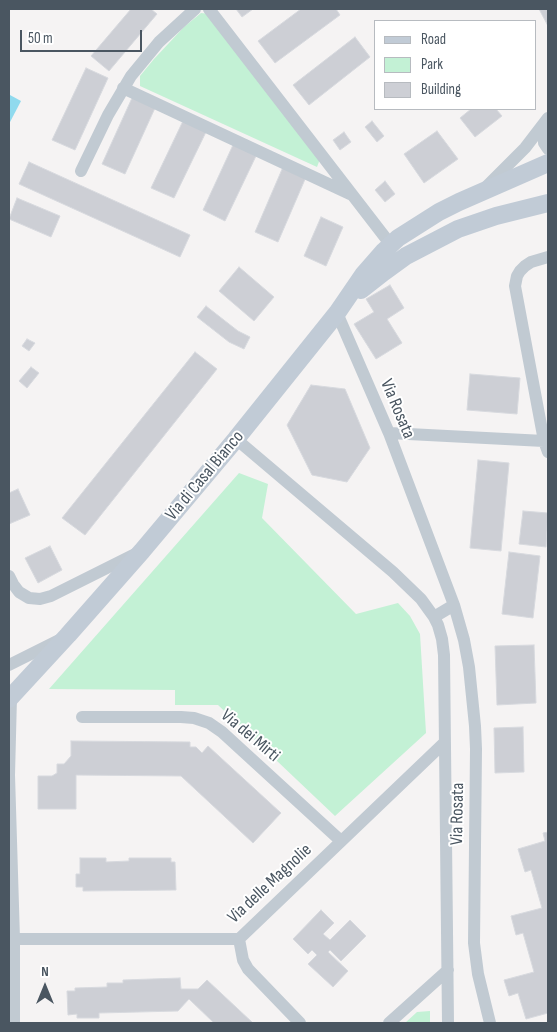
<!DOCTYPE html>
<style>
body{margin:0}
#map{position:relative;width:557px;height:1032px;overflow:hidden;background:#f5f3f3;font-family:"Sofia Sans Condensed",sans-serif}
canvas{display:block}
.frame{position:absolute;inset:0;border:10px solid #4a5661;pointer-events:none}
.legend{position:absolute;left:374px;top:20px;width:162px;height:90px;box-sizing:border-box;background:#fff;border:1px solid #b7bbc0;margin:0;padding:6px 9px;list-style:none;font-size:15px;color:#4a5661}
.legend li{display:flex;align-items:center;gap:10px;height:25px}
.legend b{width:25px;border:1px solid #b7bbc0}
.north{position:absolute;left:20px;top:962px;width:50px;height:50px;-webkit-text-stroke:4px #fff;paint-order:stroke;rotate:0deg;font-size:14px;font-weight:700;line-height:20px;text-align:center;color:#4a5661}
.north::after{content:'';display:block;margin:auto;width:18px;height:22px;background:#4a5661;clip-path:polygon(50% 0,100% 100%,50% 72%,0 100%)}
.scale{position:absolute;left:20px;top:30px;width:122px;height:22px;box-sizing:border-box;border:2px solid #4a5661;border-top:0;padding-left:6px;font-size:15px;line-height:18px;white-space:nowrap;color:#4a5661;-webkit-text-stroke:4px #fff;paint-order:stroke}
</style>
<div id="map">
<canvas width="557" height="1032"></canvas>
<div class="frame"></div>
<ul class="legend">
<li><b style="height:6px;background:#c1cbd6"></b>Road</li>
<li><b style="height:14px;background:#c3f1d5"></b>Park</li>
<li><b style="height:14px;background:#cdcfd5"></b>Building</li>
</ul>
<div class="north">N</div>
<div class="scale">50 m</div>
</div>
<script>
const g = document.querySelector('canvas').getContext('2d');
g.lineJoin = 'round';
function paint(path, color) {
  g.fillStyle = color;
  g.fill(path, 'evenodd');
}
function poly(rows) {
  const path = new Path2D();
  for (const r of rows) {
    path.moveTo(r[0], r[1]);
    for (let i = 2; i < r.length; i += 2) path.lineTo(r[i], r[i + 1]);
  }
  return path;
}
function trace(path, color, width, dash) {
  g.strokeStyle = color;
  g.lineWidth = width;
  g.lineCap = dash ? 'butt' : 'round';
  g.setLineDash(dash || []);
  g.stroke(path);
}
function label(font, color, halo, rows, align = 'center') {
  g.font = font + ' "Sofia Sans Condensed",sans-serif';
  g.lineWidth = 4;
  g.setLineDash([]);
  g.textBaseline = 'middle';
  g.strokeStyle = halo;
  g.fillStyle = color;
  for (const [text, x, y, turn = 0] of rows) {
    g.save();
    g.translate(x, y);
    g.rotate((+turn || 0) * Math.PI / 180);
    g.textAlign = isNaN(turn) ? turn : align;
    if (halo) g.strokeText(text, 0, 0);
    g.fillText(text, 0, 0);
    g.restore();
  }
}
const green = poly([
 [201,13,210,14,320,159,317,167,140,86,140,76,154,59,184,27],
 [239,473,268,484,262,518,356,614,398,603,410,616,420,634,426,733,335,816,218,705,175,705,175,690,49,689],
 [430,1011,430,1023,405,1023,417,1012]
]);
const water = poly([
 [10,95,21,101,9,124,9,98]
]);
const building = poly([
 [131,9,151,9,157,14,109,71,91,56,131,9],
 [236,9,253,9,242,17,236,9],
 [301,9,336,9,340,15,275,63,258,41,301,9],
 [539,9,548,9,548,26,539,9],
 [355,37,370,57,309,105,293,85,355,37],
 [86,68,108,78,75,150,52,140,86,68],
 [132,98,155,108,125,174,102,164,132,98],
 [471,109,496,109,502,116,475,137,460,118,471,109],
 [183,121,206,132,174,198,151,188,183,121],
 [372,121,384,136,377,142,365,127,372,121],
 [437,131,458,159,424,183,404,154,437,131],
 [344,132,351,142,340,150,333,140,344,132],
 [233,145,256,156,225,221,203,210,233,145],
 [29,162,190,235,180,257,19,184,29,162],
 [283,167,306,177,278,242,255,232,283,167],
 [385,181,395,194,385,202,375,190,385,181],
 [17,198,60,216,51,237,9,219,17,198],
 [321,217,343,227,326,266,304,256,321,217],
 [239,267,274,297,254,321,219,291,239,267],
 [390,285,404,308,387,319,402,343,376,359,354,324,374,312,366,299,390,285],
 [206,306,238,331,250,337,244,349,229,342,197,317,206,306],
 [27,339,35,343,29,351,22,346,27,339],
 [195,352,217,369,85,535,62,518,195,352],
 [31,367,39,373,27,388,19,381,31,367],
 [470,374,520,378,517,414,467,410,470,374],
 [311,385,345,389,370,448,347,482,312,475,287,425,311,385],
 [478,460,509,463,501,551,470,548,478,460],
 [18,489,30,515,9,524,9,493,18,489],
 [523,511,548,513,546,547,519,544,523,511],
 [50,546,62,570,38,583,25,558,50,546],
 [509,552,540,556,533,618,502,614,509,552],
 [534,645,536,703,497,705,495,646,534,645],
 [523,727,524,772,495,773,494,728,523,727],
 [71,741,190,742,190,747,196,747,202,753,208,746,281,813,253,843,181,776,76,775,76,809,38,809,38,776,52,776,57,773,57,764,64,764,71,756,71,741],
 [548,832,548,1013,526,1019,518,993,509,996,504,980,534,972,523,933,516,935,511,916,542,908,531,870,525,872,518,849,545,841,543,833,548,832],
 [80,858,106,858,106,862,129,861,129,858,171,858,171,862,175,862,176,890,83,891,83,887,76,887,76,874,80,874,80,858],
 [321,910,334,923,323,934,330,940,350,920,366,936,341,961,330,950,328,952,348,971,333,987,308,964,317,955,312,950,308,954,293,939,321,910],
 [180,978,181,989,198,989,207,980,253,1023,214,1023,189,999,178,1011,99,1013,99,1018,77,1018,77,1014,68,1015,67,991,75,991,75,988,107,987,107,983,123,983,123,980,180,978]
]);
const street = poly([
 [209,9,391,245],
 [123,88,350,194],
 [548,123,544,137,544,143,548,149],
 [81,171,108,115,131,76,159,42,195,9],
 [487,186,525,148,548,118],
 [337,313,389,433,454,605],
 [389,433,544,441,548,452],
 [236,439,393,572,421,599,434,617,438,625,442,639,444,655,448,1023],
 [544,441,515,286,517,276,520,271,525,266,531,262,548,257],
 [9,576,13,584,19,592,29,598,40,599,51,596,137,553],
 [434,617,454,605,464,640,469,667,475,726,476,749,474,943,478,974,490,1023],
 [9,665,59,640],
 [11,697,9,775,14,939,14,1023],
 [82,717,181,717,194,718,209,723,222,732,341,841],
 [14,939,239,939,445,742],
 [239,939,243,960,248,969,300,1023],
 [389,1023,448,970]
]);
const secondary = poly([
 [361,290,384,272,406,256,458,229,496,216,548,203],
 [9,699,68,635,142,551,236,439,337,313,363,275,384,251,398,238,439,212,459,202,548,163]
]);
const streetNames = [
 ["Via Rosata",397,409,67],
 ["Via di Casal Bianco",205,476,-50],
 ["Via dei Mirti",250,736,40],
 ["Via Rosata",458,814,-89],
 ["Via delle Magnolie",270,884,-43]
];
paint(green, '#c3f1d5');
paint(water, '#90daee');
paint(building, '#cdcfd5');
trace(building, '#d7d9de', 1);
trace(street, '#c1cad2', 12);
trace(secondary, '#c1cbd6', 18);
label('18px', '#4a5661', '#fff', streetNames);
</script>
